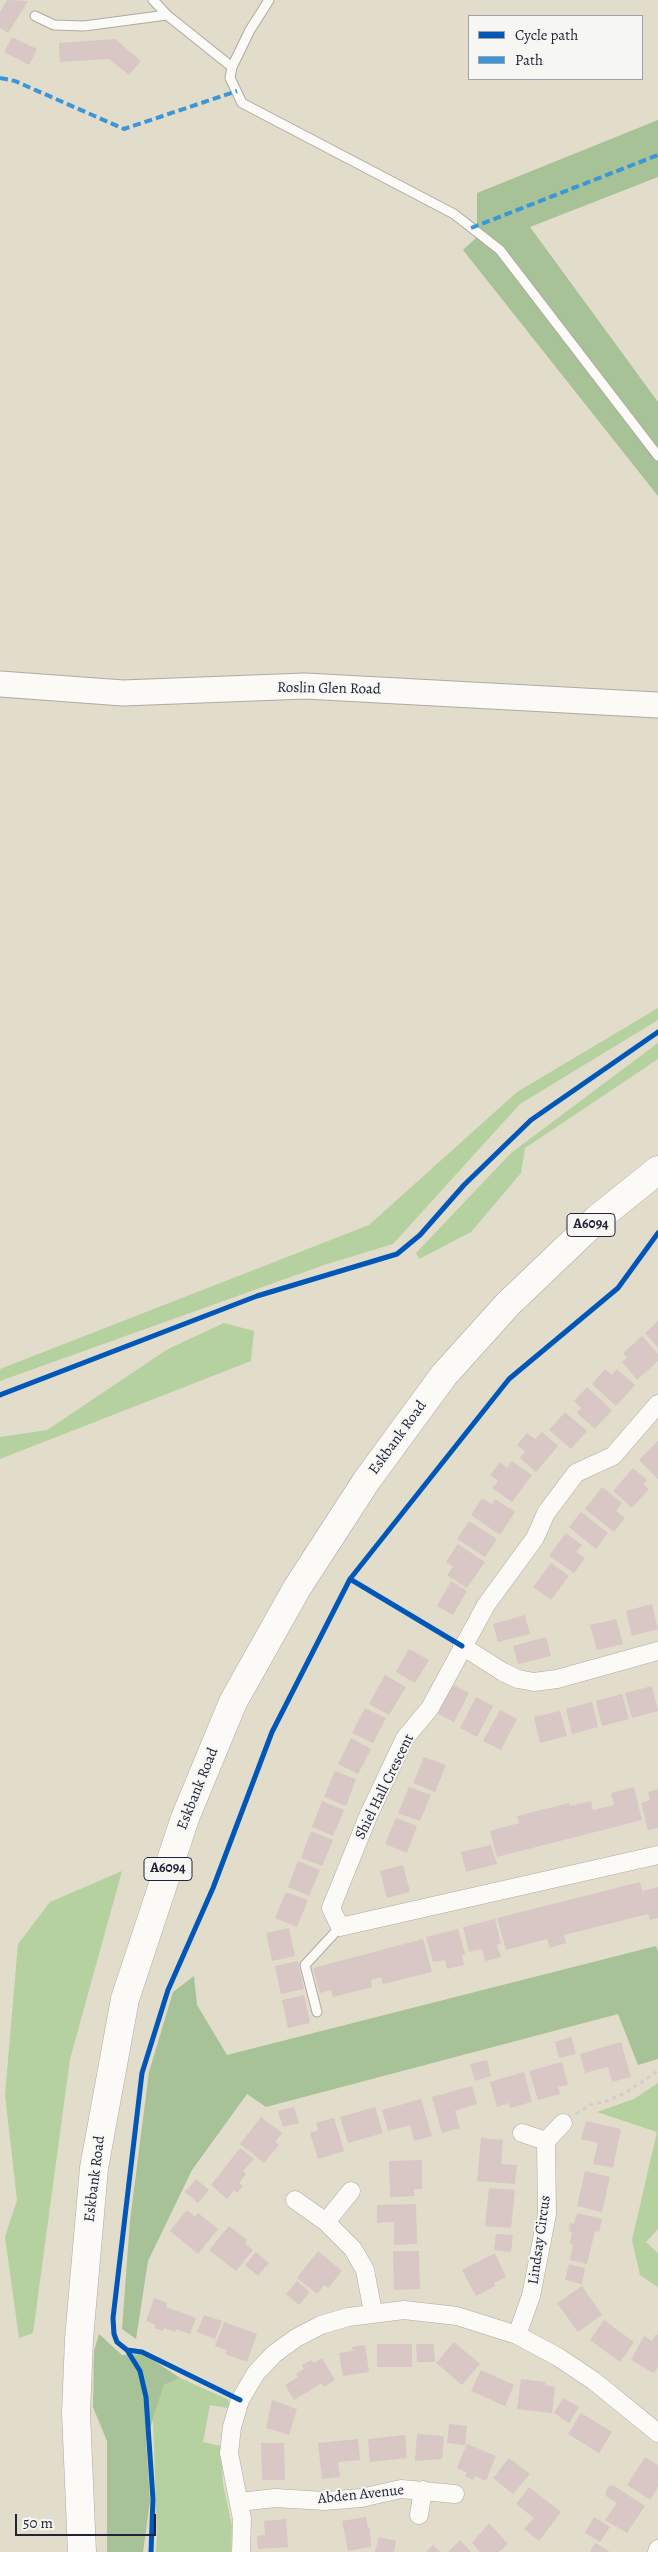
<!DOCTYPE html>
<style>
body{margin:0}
#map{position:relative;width:658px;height:2552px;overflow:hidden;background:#e2dcca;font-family:Alegreya,serif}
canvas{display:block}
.legend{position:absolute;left:468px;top:15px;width:175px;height:65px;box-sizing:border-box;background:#f6f6f2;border:1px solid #a1a1a9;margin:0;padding:6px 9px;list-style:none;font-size:15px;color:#22223b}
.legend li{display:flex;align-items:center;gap:10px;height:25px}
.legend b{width:25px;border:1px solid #a1a1a9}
.scale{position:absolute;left:15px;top:2514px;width:141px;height:22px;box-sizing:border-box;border:2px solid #22223b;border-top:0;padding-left:6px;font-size:15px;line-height:18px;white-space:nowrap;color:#22223b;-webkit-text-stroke:4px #f6f6f2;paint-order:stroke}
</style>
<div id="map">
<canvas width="658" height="2552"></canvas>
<ul class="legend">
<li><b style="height:6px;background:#0057b8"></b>Cycle path</li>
<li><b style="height:6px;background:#3b95d9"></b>Path</li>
</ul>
<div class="scale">50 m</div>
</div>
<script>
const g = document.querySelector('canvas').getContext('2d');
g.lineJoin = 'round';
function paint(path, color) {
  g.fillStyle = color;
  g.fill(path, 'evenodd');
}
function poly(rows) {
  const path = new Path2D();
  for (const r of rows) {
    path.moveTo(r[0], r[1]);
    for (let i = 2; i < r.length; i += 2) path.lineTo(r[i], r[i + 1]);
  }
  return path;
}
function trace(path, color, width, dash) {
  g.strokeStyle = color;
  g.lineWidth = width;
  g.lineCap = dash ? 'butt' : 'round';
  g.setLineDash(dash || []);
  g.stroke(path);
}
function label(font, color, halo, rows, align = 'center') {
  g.font = font + ' Alegreya,serif';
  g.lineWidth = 4;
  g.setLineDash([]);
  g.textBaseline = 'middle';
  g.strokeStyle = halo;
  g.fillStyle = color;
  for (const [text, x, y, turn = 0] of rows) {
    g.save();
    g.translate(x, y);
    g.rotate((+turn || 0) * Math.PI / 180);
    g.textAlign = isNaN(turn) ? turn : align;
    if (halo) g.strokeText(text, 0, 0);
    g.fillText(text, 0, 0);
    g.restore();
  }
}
const green = poly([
 [658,1008,658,1020,520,1104,393,1244,324,1265,0,1381,0,1369,369,1225,517,1092],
 [658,1043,658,1059,525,1148,521,1173,471,1232,419,1259,416,1253,511,1153],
 [224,1323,254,1331,251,1361,0,1459,0,1437,47,1430,168,1349],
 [122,1871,70,2059,33,2333,19,2338,5,2237,17,2200,5,2095,18,1944,50,1902],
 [658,2083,658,2229,646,2242,658,2253,658,2287,640,2275,632,2240,657,2132,597,2112,634,2099],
 [180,2378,227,2399,230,2404,228,2408,210,2405,203,2442,221,2446,223,2484,232,2526,231,2552,156,2552,157,2537,153,2419,164,2385]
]);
const forest = poly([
 [658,120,658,177,530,227,658,402,658,496,463,250,477,237,477,193],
 [656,1946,658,1952,658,2059,638,2065,618,2014,266,2107,247,2094,192,2170,148,2261,136,2339,122,2329,130,2221,149,2072,173,1992,194,1976,197,2005,227,2055],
 [99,2334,122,2355,144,2354,180,2378,164,2385,146,2441,150,2501,143,2552,107,2552,107,2441,93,2407,94,2351]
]);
const building = poly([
 [7,0,28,1,8,33,0,28,0,12],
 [12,37,37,49,29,65,4,52],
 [115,39,141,61,129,75,109,59,60,62,59,43],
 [658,1321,658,1347,645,1333],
 [642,1336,658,1354,658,1361,637,1380,622,1362,627,1358,623,1353],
 [605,1369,612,1375,617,1369,635,1385,616,1406,592,1384],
 [587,1387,612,1410,595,1429,577,1413,581,1408,574,1401],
 [565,1412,587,1431,571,1449,549,1430],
 [542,1432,558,1446,536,1472,520,1458,525,1451,517,1445,527,1433,535,1439],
 [658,1441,658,1479,639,1460],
 [512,1461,532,1475,512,1502,492,1488,498,1481,490,1475,500,1462,507,1468],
 [633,1468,647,1480,643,1484,649,1489,632,1508,613,1491],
 [602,1487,622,1503,616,1511,625,1518,614,1532,585,1509],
 [482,1498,492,1504,495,1499,515,1512,500,1535,471,1515],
 [581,1512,608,1533,596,1549,569,1527],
 [469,1521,497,1539,485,1557,457,1539],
 [566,1533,582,1545,576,1552,585,1558,574,1573,549,1556],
 [458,1544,485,1562,467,1588,447,1575,453,1567,446,1562],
 [551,1563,569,1576,551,1600,533,1587],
 [451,1581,467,1591,453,1615,437,1606],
 [652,1604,658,1629,632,1636,626,1611],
 [525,1615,530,1634,498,1642,493,1624],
 [616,1619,623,1644,597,1650,590,1625],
 [546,1637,551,1656,518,1664,513,1646],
 [409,1649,429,1660,415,1683,396,1672],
 [385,1675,406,1687,389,1715,369,1704],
 [451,1684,469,1693,454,1722,436,1713],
 [652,1686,658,1711,632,1718,625,1693],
 [622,1694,629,1719,602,1726,596,1701],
 [476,1697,493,1706,477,1737,460,1728],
 [592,1702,598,1727,572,1734,566,1709],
 [365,1708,386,1718,373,1743,352,1733],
 [500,1710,517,1719,501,1750,483,1741],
 [560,1711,567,1736,540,1743,534,1717],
 [351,1738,371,1749,358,1774,338,1764],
 [424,1757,446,1765,435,1792,413,1783],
 [335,1771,356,1779,346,1806,324,1797],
 [409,1787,431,1795,420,1821,398,1813],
 [634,1787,642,1820,497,1857,490,1831,519,1823,517,1816,569,1803,570,1806,591,1801,593,1810,614,1805,611,1793],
 [658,1789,658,1828,648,1830,641,1803,650,1800,648,1792],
 [322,1801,344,1810,333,1836,312,1827],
 [396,1818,417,1826,407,1853,385,1844],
 [311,1831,333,1840,322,1866,301,1858],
 [491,1845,497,1864,466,1872,461,1852],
 [298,1861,320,1870,309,1896,288,1887],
 [403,1865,410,1892,387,1898,380,1871],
 [640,1882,642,1891,658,1887,658,1918,650,1920,648,1914,564,1935,566,1943,550,1948,547,1939,506,1950,497,1918],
 [286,1892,308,1900,297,1927,275,1918],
 [495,1919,501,1944,497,1945,501,1957,485,1961,482,1949,469,1952,463,1927],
 [289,1928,295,1956,272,1961,266,1933],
 [458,1929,465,1954,462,1955,464,1965,447,1969,445,1960,433,1962,426,1937],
 [423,1939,432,1972,383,1984,381,1977,371,1980,372,1987,333,1997,331,1990,320,1993,313,1968],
 [298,1961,304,1989,281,1994,275,1966],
 [304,1995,310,2023,288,2028,282,2000],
 [571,2037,576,2054,559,2058,555,2042],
 [621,2042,631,2077,612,2082,608,2067,585,2073,580,2054],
 [487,2060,491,2076,475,2081,470,2064],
 [562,2062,568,2085,558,2087,560,2094,538,2100,529,2071],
 [524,2072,532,2102,510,2108,509,2103,497,2107,490,2082],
 [472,2086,477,2104,455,2111,460,2128,442,2133,432,2097],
 [421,2099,432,2136,414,2141,410,2125,388,2131,382,2110],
 [294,2107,299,2123,283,2127,278,2111],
 [375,2107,383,2133,348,2143,340,2117],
 [261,2117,282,2133,275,2142,279,2145,264,2163,240,2144],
 [334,2118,344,2151,318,2159,310,2133,318,2130,316,2123],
 [586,2121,621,2129,613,2168,593,2164,598,2143,581,2139],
 [481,2138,503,2140,501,2164,517,2165,515,2184,477,2181],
 [240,2148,254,2159,243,2171,246,2174,239,2183,243,2186,237,2193,234,2190,227,2199,211,2185],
 [422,2160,422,2189,414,2189,414,2196,390,2197,389,2161],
 [585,2171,610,2177,602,2212,577,2206],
 [196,2179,209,2190,198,2203,185,2192],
 [489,2188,515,2190,511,2228,485,2226],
 [416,2204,417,2244,394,2245,394,2222,377,2223,377,2205],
 [187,2210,195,2217,198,2213,218,2229,198,2254,170,2231],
 [577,2213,602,2219,599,2232,595,2231,587,2264,570,2260,573,2245,570,2244,572,2232,569,2231,570,2223,574,2224],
 [229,2226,247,2240,245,2244,253,2250,236,2271,209,2250],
 [496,2234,513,2235,511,2252,494,2250],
 [318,2251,342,2271,328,2288,324,2285,317,2294,297,2278],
 [393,2251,419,2251,420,2289,394,2290],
 [256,2252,269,2263,258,2276,245,2265],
 [495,2253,506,2277,494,2283,495,2286,476,2296,462,2270],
 [569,2264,585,2268,582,2284,565,2280],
 [297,2281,310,2292,299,2305,286,2294],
 [582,2286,602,2315,578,2332,557,2303],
 [154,2298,167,2303,166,2307,196,2318,190,2334,176,2329,175,2332,164,2328,163,2331,154,2328,156,2325,146,2321],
 [204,2315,222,2321,215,2339,197,2332],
 [604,2320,634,2342,620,2362,590,2340],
 [224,2322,257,2334,247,2362,225,2354,227,2350,215,2346],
 [656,2334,658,2335,658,2367,654,2373,631,2360,644,2336,652,2341],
 [454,2342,480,2364,462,2385,436,2363],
 [377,2344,412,2344,412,2367,377,2367],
 [416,2344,434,2344,435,2362,417,2362],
 [365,2345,369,2372,343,2376,339,2353,353,2351,352,2347],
 [322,2358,335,2380,324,2387,322,2383,294,2400,285,2385,298,2377,296,2374,304,2369,302,2365,311,2360,314,2363],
 [481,2370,514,2385,505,2406,471,2391],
 [521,2379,545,2382,545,2385,555,2387,552,2413,517,2409],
 [563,2398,579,2407,569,2423,554,2413],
 [272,2400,297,2409,289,2435,266,2428],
 [581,2413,612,2432,599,2453,568,2434],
 [449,2424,467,2426,465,2445,447,2443],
 [417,2434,444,2436,442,2459,415,2461],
 [405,2435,407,2458,370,2462,368,2439],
 [358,2439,360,2460,338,2462,340,2477,322,2479,318,2443],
 [261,2443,284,2443,285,2480,262,2480],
 [467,2444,496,2456,486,2481,475,2476,473,2480,465,2476,467,2473,457,2468],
 [645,2457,658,2465,658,2487,650,2500,627,2485],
 [509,2458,530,2474,513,2494,493,2478],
 [613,2485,645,2506,627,2533,605,2520,617,2503,606,2496,606,2491,609,2486],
 [529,2487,561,2512,539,2541,524,2529,534,2518,516,2504],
 [366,2517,368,2528,370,2527,371,2547,348,2551,342,2521],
 [594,2517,610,2527,600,2542,585,2533],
 [286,2519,288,2547,258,2549,257,2536,265,2535,264,2521],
 [489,2523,508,2544,499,2552,480,2552,472,2543],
 [379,2537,396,2541,394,2552,375,2552],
 [460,2540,471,2552,448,2552],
 [595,2543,610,2552,590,2552],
 [433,2545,440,2552,426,2552]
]);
const path = poly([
 [576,2114,590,2105,607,2101,625,2093,658,2071]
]);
const service = poly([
 [153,0,167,15,232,67],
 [269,0,250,30,232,67,230,78,242,103,454,214,500,250,658,456],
 [35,16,54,25,84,26,167,15],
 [317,2012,305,1965,340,1927]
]);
const minor = poly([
 [658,1404,613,1456,576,1473,546,1513,535,1538,486,1605,430,1708,405,1738,369,1814,331,1908,340,1927,658,1855],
 [462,1646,503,1672,518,1679,534,1682,557,1679,658,1651],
 [522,2133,546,2141,563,2123],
 [295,2200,326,2222,353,2249,365,2270,373,2312],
 [326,2222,351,2191],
 [517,2335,531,2296,547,2214,546,2141],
 [240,2502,275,2498,325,2501,361,2498,401,2489,455,2494],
 [419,2515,423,2490],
 [241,2552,242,2519,229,2453,232,2427,240,2400,256,2373,274,2354,296,2338,321,2325,348,2317,404,2310,457,2316,517,2335,558,2357,594,2381,658,2433],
 [657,2552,658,2549]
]);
const secondary = poly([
 [0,684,123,693,305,686,658,705]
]);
const primary = poly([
 [82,2552,76,2413,79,2339,94,2168,125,1999,185,1818,233,1702,297,1588,367,1480,444,1375,508,1304,597,1219,658,1170]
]);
const quiet = poly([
 [0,78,15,81,124,129,237,91],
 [471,228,658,155]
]);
const cycleway = poly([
 [0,1395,257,1296,397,1254,420,1235,464,1185,531,1120,658,1032],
 [350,1579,462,1646],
 [127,2350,140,2371,146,2397,153,2499,151,2552],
 [240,2400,142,2352,127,2350,117,2342,114,2334,113,2318,142,2073,168,1990,213,1888,272,1732,350,1579,509,1379,618,1288,658,1233]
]);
const shields = [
 [591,1225,48],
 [168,1869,48]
];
const shieldNames = [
 ["A6094",591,1225],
 ["A6094",168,1869]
];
const streetNames = [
 ["Roslin Glen Road",329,689,1],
 ["Eskbank Road",398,1438,-54],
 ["Shiel Hall Crescent",385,1787,-64],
 ["Eskbank Road",198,1789,-68],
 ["Eskbank Road",95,2179,-83],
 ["Lindsay Circus",540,2240,-82],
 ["Abden Avenue",361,2495,-6]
];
paint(green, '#b5d19f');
paint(forest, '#a6c296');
paint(building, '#d9c7c5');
trace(service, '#aeaaa2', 11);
trace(minor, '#aeaaa2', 19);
trace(secondary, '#aeaaa2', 27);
trace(primary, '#aeaaa2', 29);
trace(path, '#d1cfcc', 3, [4, 4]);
trace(service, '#fbfaf7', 9);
trace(minor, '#fbfaf7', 18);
trace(secondary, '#fbfaf7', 25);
trace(primary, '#fbfaf7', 28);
trace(quiet, '#3b95d9', 4, [8, 4]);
trace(cycleway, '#0057b8', 5);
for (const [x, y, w] of shields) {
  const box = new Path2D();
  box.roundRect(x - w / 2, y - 11.5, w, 23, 4);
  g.fillStyle = '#f6f6f2';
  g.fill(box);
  trace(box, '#22223b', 1);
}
label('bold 14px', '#22223b', null, shieldNames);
label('15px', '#22223b', '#f6f6f2', streetNames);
</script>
